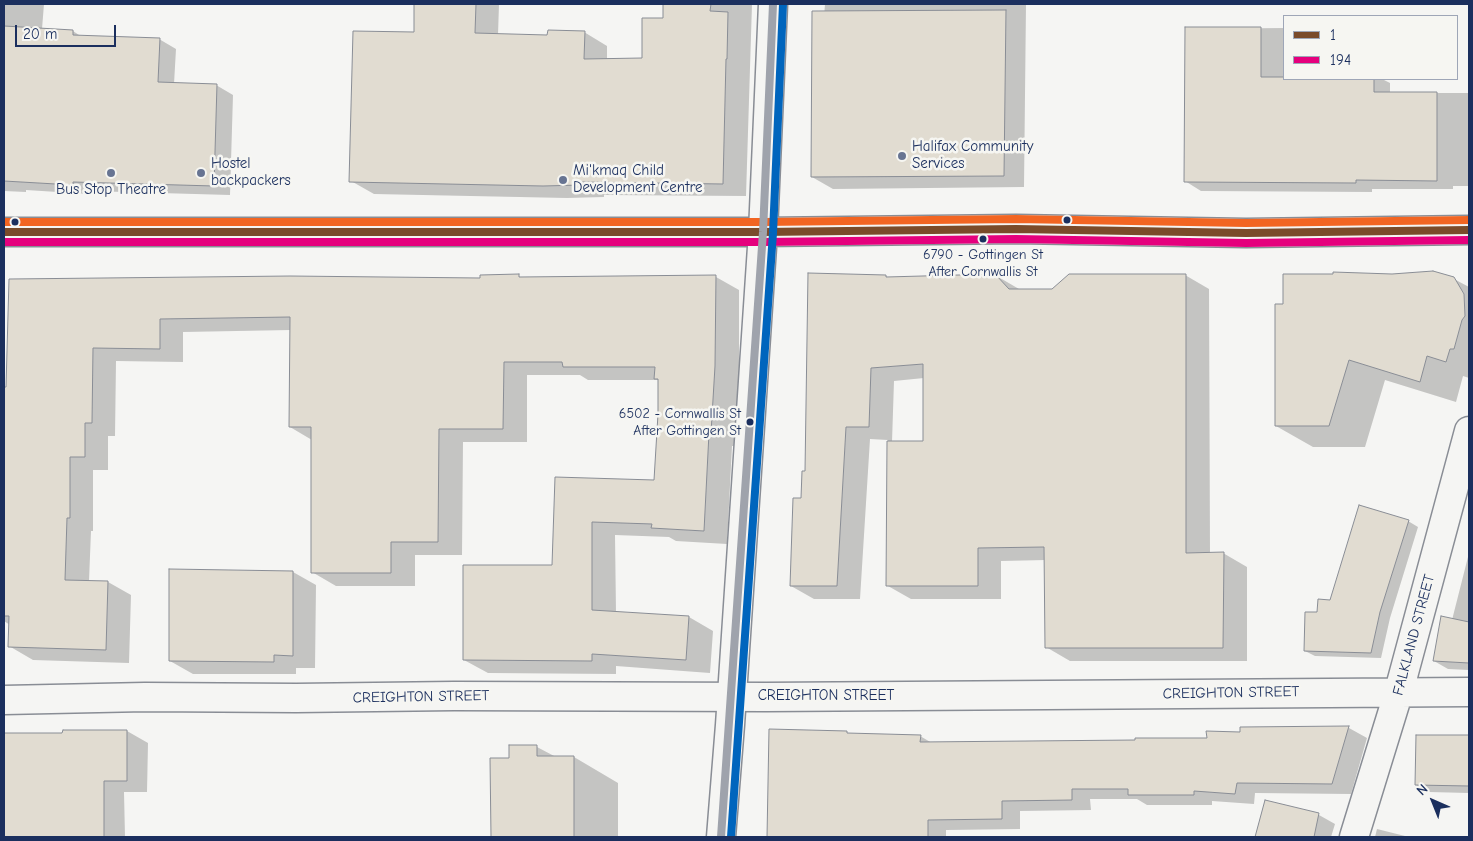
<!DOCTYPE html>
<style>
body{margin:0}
#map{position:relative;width:1473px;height:841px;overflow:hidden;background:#f5f5f3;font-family:"Comic Neue",sans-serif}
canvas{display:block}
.frame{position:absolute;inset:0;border:5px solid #1b2f5e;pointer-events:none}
.legend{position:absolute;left:1283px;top:15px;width:175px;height:65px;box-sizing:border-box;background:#f6f6f2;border:1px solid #9ea6b7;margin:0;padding:6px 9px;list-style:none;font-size:15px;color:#1b2f5e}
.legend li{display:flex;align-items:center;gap:10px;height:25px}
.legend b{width:25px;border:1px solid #9ea6b7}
.north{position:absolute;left:1408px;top:776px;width:50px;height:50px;-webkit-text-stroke:4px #f6f6f2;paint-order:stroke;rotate:316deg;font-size:14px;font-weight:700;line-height:20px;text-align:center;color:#1b2f5e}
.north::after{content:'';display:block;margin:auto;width:18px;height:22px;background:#1b2f5e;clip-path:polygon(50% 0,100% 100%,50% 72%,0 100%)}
.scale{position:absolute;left:15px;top:25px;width:101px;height:22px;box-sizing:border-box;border:2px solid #1b2f5e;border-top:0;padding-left:6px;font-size:15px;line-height:18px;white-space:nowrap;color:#1b2f5e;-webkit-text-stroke:4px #f6f6f2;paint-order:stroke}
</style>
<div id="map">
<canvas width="1473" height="841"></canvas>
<div class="frame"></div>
<ul class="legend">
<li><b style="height:6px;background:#7a4b2a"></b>1</li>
<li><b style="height:6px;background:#e5007d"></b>194</li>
</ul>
<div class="north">N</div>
<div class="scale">20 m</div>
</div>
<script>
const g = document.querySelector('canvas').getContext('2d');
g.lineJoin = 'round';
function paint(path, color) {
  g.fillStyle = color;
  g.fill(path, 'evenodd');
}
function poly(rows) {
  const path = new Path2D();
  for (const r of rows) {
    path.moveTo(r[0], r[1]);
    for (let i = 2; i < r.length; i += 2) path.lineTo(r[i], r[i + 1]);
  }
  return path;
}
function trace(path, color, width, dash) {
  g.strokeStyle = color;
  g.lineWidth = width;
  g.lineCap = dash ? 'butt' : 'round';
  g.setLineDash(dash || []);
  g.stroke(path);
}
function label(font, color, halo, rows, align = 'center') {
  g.font = font + ' "Comic Neue",sans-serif';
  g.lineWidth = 5;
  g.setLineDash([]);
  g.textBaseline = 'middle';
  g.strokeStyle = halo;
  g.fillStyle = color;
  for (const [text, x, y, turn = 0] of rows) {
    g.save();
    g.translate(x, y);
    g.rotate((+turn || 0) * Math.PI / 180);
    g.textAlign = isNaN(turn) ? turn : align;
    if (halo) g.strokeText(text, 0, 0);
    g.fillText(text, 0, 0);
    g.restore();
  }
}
const shadow = poly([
 [4,4,44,4,42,29,73,31,82,37,159,39,176,49,174,84,216,85,233,95,230,195,89,191,89,194,26,190,26,192,4,191],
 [415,4,499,4,498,35,549,36,584,32,607,46,607,60,643,60,664,19,664,4,752,4,746,196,604,195,604,197,567,198,374,194,351,181,415,33],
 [825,4,1026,4,1024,187,833,189,812,177],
 [1284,28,1284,79,1382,79,1390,83,1390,93,1469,93,1469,186,1453,186,1453,189,1372,189,1372,192,1201,191,1185,181,1186,29],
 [809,274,886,276,889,278,995,275,1019,289,1052,290,1185,275,1209,289,1210,553,1223,553,1247,567,1247,661,1070,661,1046,647,1046,560,1001,561,1001,599,911,599,888,586,888,440,870,439,860,599,814,599,791,586,806,472],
 [924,378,925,442,892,442,894,381],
 [518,276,523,278,716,277,739,290,739,381,734,446,732,446,727,544,676,541,669,537,615,535,616,613,689,617,713,631,710,673,616,666,616,674,488,673,464,660,553,566,556,478,655,481,659,414,659,380,588,380,580,375,527,375,527,442,463,442,462,555,415,555,415,586,336,586,312,572,312,440,290,427,291,330,183,332,183,362,116,361,115,436,108,436,108,470,93,470,93,531,91,531,89,581,108,582,131,595,129,663,33,660,9,646,10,625,4,621,4,455,5,388,8,388,10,280,482,279],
 [1454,279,1469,287,1469,378,1463,376,1456,402,1385,380,1365,447,1313,447,1276,426,1276,305],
 [1408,521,1418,527,1390,618,1381,658,1315,656,1305,651,1318,613],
 [1469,553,1469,670,1448,669,1434,661,1452,620],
 [293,572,316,585,315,668,296,668,296,674,193,674,170,661],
 [1242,728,1349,728,1367,738,1351,794,1255,793,1254,804,1212,801,1212,805,1147,805,1137,799,1090,799,1091,810,1020,811,1020,829,946,830,946,837,769,837,771,730,850,735,920,736,932,743,1208,739,1241,733],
 [127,731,148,743,147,792,124,792,125,837,4,837,4,734,64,735],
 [1417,736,1469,738,1469,793,1429,792,1416,785],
 [537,747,556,757,574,757,618,783,618,837,492,837,492,760,511,759],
 [1265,801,1319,815,1335,824,1331,837,1255,837],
 [1377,829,1409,837,1375,837]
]);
const building = poly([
 [414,4,476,4,475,33,547,35,548,30,585,31,584,59,642,58,642,18,663,18,663,4,711,4,710,11,728,12,727,59,726,59,723,184,581,182,581,185,543,186,349,182,353,31,414,32,414,4],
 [1006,10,1004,176,811,177,812,11,1006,10],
 [4,26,73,30,73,35,160,38,158,82,217,84,214,186,73,182,73,185,4,181,4,26],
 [1185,27,1261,27,1261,77,1284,77,1284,79,1374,79,1374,92,1437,92,1437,181,1356,180,1356,183,1184,182,1185,27],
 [1433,271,1454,277,1464,294,1465,316,1462,320,1454,349,1450,349,1446,362,1427,356,1420,382,1349,360,1329,426,1275,426,1275,304,1283,304,1283,274,1333,274,1333,272,1392,274,1433,271],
 [808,273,886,275,886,277,995,274,1009,289,1052,289,1069,274,1186,274,1186,553,1224,552,1223,648,1045,648,1044,547,978,548,978,586,886,586,887,441,923,441,923,364,871,368,869,427,846,427,837,586,790,586,793,498,801,498,802,471,805,471,808,273],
 [519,274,519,277,716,275,715,366,711,433,709,433,704,531,651,528,652,524,592,522,592,610,689,616,686,660,592,654,592,661,463,660,463,565,552,565,555,477,654,480,658,414,658,379,654,379,655,367,563,367,562,362,504,362,503,429,439,429,438,542,391,542,391,573,311,573,311,427,289,427,290,317,160,319,160,349,93,348,92,423,85,423,85,457,70,457,70,518,67,518,65,580,108,581,106,650,8,647,9,616,4,616,4,387,6,387,9,279,290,276,480,278,480,275,519,274],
 [1359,505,1409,520,1380,612,1371,653,1304,651,1305,612,1317,612,1318,599,1330,600,1359,505],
 [169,569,293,571,293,656,274,655,274,662,169,661,169,569],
 [1441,616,1469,622,1469,663,1433,661,1441,616],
 [1349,726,1332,784,1237,783,1235,794,1194,791,1194,795,1128,795,1128,789,1072,789,1072,800,1002,801,1002,819,928,820,928,837,767,837,769,729,847,731,847,733,921,735,920,742,1135,740,1135,738,1207,738,1206,731,1240,732,1240,727,1349,726],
 [63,730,127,730,127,781,104,781,104,837,4,837,4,733,62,733,63,730],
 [1416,735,1469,735,1469,786,1415,785,1416,735],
 [509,745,537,745,537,756,574,756,574,837,491,837,490,758,509,758,509,745],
 [1265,800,1319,813,1314,837,1255,837,1265,800]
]);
const street = poly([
 [4,700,145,697,296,698,454,696,766,697,1469,692],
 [1354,837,1399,691,1469,431]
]);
const secondary = poly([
 [4,232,763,232,1016,229,1246,233,1469,230],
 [721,837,730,725,763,232,773,4]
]);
const bus1 = poly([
 [4,232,763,232,1016,229,1246,233,1469,230]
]);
const bus2 = poly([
 [4,242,763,242,1016,239,1246,243,1469,240]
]);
const bus3 = poly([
 [4,222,763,222,1016,219,1246,223,1469,220]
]);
const bus4 = poly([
 [721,837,763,232,773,4]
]);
const bus5 = poly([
 [731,837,773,233,783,4]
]);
const markers = [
 [902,156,5,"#677492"],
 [111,173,5,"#677492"],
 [201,173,5,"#677492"],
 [563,180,5,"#677492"],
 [1067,220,4.5,"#1b2f5e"],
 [15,222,4.5,"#1b2f5e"],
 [983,239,4.5,"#1b2f5e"],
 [750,422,4.5,"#1b2f5e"]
];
const busNames = [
 ["6790 - Gottingen St",983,255],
 ["After Cornwallis St",983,272],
 ["6502 - Cornwallis St",741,414,"right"],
 ["After Gottingen St",741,431,"right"]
];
const poiNames = [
 ["Halifax Community",912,147],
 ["Services",912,164],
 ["Hostel",211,164],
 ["backpackers",211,181],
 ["Mi'kmaq Child",573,171],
 ["Development Centre",573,188],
 ["Bus Stop Theatre",111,190,"center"]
];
const streetNames = [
 ["FALKLAND STREET",1414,635,-75],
 ["CREIGHTON STREET",1231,693,-1],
 ["CREIGHTON STREET",826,696],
 ["CREIGHTON STREET",421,697,-1]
];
paint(shadow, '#0003');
paint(building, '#e1dcd1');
trace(building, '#898d95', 1);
trace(street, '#898d95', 31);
trace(secondary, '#898d95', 31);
trace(street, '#f5f5f3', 28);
trace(secondary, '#f5f5f3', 28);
trace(bus1, '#7a4b2a', 8);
trace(bus2, '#e5007d', 8);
trace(bus3, '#f26522', 8);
trace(bus4, '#9fa3ac', 8);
trace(bus5, '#0065bd', 8);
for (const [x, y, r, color] of markers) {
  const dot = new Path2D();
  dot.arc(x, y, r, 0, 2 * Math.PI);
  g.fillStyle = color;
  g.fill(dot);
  trace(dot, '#f6f6f2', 2);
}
label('14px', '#1b2f5e', '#f6f6f2', busNames);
label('15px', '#1b2f5e', '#f6f6f2', poiNames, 'left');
label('15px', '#1b2f5e', '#f6f6f2', streetNames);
</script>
